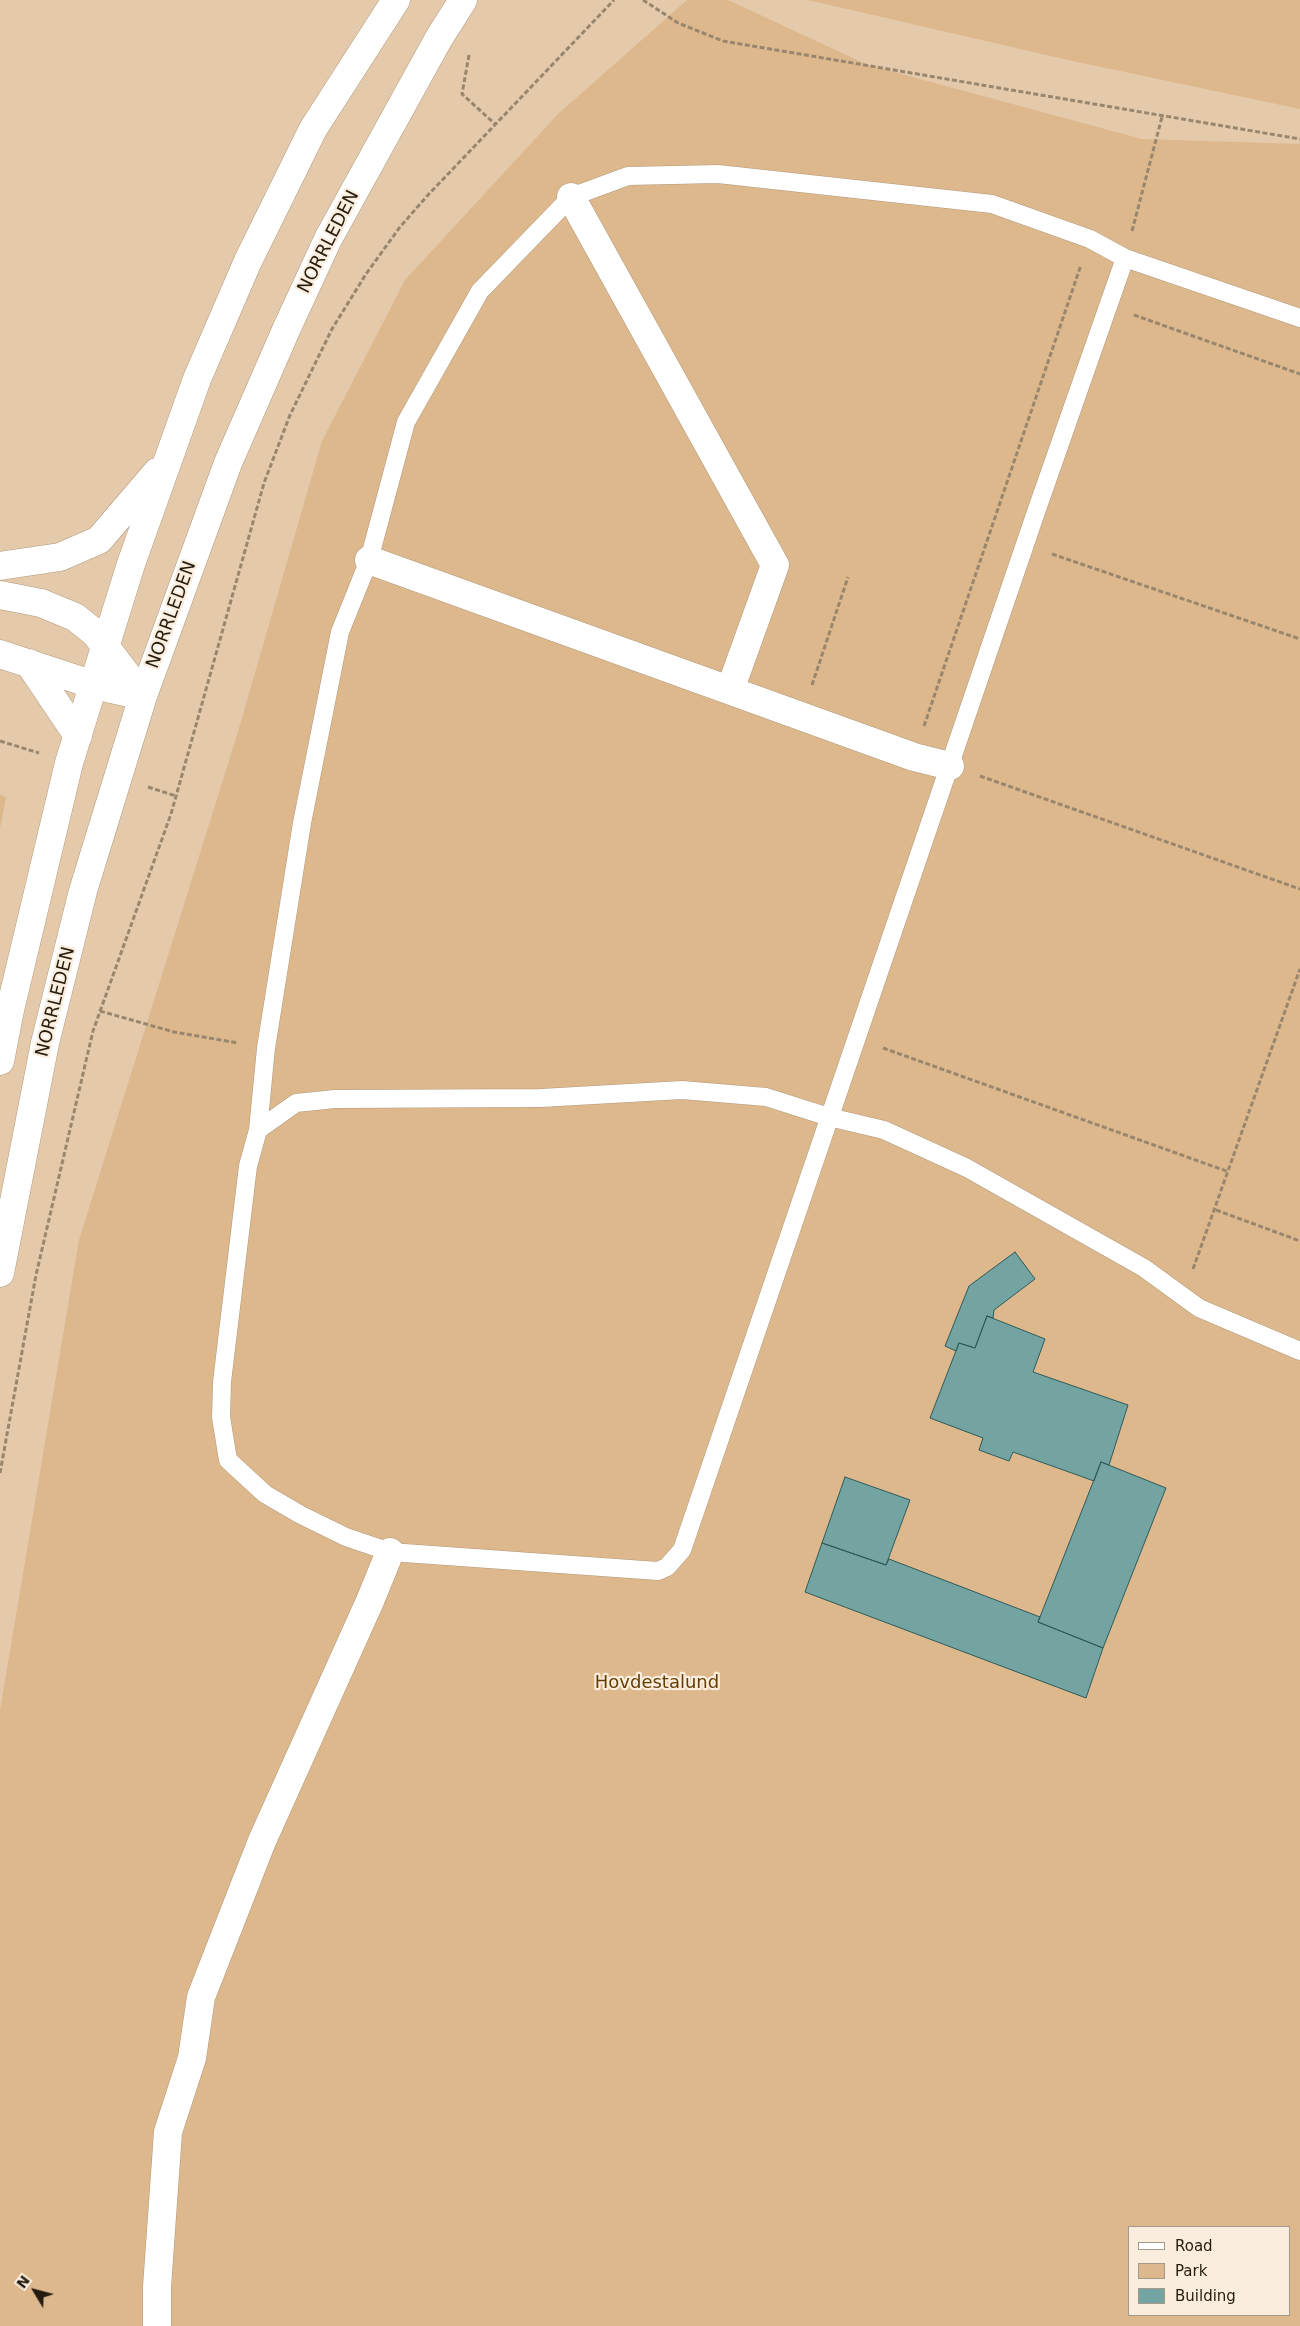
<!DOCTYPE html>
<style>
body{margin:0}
#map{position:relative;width:1300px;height:2326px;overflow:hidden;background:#e4caab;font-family:"DejaVu Sans",sans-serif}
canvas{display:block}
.legend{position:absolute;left:1128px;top:2226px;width:162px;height:90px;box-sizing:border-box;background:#faeddd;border:1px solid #a5998b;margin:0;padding:6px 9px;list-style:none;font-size:15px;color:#251c10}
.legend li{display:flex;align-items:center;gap:10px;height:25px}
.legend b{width:25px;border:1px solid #a5998b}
.north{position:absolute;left:10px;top:2266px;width:50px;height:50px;-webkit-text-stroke:4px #faeddd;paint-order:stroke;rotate:307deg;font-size:14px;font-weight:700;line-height:20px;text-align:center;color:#251c10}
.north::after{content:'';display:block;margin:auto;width:18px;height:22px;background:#251c10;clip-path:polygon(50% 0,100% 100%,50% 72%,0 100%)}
</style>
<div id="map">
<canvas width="1300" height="2326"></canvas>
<ul class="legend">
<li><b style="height:6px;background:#fff"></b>Road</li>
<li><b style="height:14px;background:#ddb88c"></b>Park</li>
<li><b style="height:14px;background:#74a4a2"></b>Building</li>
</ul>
<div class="north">N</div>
</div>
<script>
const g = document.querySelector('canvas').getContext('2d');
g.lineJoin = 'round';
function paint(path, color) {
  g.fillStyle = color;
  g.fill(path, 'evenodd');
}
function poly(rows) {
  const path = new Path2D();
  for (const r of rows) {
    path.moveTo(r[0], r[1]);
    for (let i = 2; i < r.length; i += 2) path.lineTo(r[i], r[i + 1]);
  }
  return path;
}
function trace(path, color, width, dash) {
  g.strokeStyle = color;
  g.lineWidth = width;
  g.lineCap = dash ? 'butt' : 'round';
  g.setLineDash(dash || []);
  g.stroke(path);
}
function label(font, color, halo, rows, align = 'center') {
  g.font = font + ' "DejaVu Sans",sans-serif';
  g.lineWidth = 4.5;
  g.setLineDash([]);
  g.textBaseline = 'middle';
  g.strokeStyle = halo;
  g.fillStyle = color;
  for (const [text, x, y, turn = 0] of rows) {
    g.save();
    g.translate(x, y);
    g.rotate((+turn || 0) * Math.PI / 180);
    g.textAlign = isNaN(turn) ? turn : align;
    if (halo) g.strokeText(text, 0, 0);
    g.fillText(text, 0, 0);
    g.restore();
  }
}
const green = poly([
 [687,0,728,0,868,65,1142,139,1300,144,1300,2326,0,2326,0,1710,79,1240,237,735,322,441,405,280,558,114],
 [1129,2227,1289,2227,1289,2315,1129,2315],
 [808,0,1300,0,1300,109,1068,60],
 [0,795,6,797,0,828]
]);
const building = poly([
 [1015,1252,1035,1279,994,1310,993,1318,987,1316,975,1348,959,1343,956,1351,945,1346,969,1286,1015,1252],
 [987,1316,1045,1339,1033,1372,1128,1405,1109,1465,1101,1462,1094,1481,1013,1452,1009,1461,979,1450,983,1438,930,1418,959,1343,975,1348,987,1316],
 [1101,1462,1166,1488,1103,1648,1038,1622,1101,1462],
 [845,1477,910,1500,886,1565,822,1543,845,1477],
 [822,1543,886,1565,889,1559,1040,1617,1038,1622,1103,1648,1086,1698,805,1592,822,1543]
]);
const path = poly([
 [643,0,678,23,723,41,1300,139],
 [469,55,462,94,495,124],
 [1132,231,1162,117],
 [1134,315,1300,374],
 [1052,554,1300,639],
 [812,685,848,577],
 [924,726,1081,265],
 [0,741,39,753],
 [980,776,1300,889],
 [148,787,176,796],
 [100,1011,174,1032,238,1043],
 [883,1048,1229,1172],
 [1216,1210,1300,1241],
 [1193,1269,1300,969],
 [0,1473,36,1275,93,1031,171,814,264,483,290,415,332,329,366,274,400,227,428,195,614,0]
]);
const lane = poly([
 [1125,258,1036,512,682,1550,667,1567,658,1571,390,1552,346,1537,301,1515,265,1494,228,1460,221,1417,222,1382,248,1166,258,1130,266,1048,302,823,340,632,369,560,406,422,480,291,571,197,628,176,718,174,992,204,1090,239,1125,258,1300,318],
 [258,1130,296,1103,335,1099,541,1098,682,1090,766,1097,829,1117,884,1130,967,1168,1144,1268,1199,1308,1300,1351]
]);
const street = poly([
 [571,197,775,565,730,690],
 [369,560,914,757,950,766],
 [157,2326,157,2287,168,2132,192,2058,201,1997,262,1841,370,1601,390,1552]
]);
const secondary = poly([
 [0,566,60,557,99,540,157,472],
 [0,595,41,603,75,617,95,633,143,696],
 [0,654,94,685,143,696],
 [29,663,78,736],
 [0,1061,10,1010,69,763,131,564,197,379,248,261,313,129,396,0],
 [0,1273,45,1043,83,891,143,696,228,463,286,330,328,239,439,38,463,0]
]);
const streetNames = [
 ["NORRLEDEN",329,242,-63],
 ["NORRLEDEN",172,615,-70],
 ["NORRLEDEN",56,1002,-76]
];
const parkNames = [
 ["Hovdestalund",657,1683]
];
paint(green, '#ddb88c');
paint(building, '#74a4a2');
trace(building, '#2d5b5a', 1);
trace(lane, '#b2997b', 19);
trace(street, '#b2997b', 29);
trace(secondary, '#b2997b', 29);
trace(path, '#99866e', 3, [5, 2.5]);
trace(lane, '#fff', 18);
trace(street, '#fff', 28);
trace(secondary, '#fff', 28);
label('18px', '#251c10', '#faeddd', streetNames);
label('18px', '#643e00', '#faeddd', parkNames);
</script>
